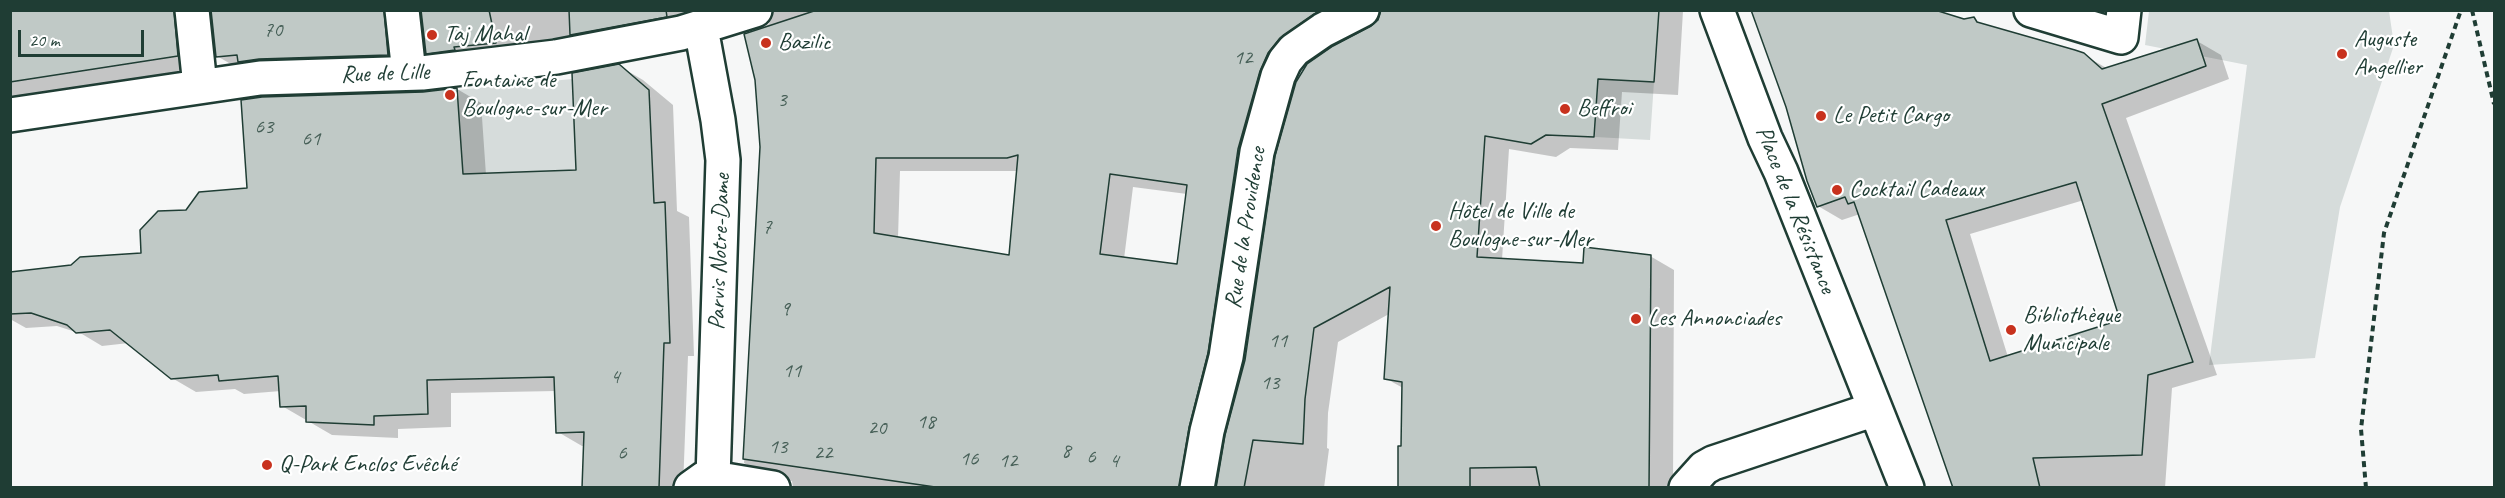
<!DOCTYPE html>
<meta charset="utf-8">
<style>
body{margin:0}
#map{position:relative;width:2505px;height:498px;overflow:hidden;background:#f6f7f7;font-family:Caveat,sans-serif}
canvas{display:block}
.frame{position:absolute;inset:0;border:12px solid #1f3d34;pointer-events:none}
.scale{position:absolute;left:18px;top:30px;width:126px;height:27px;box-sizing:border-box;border:3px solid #1f3d34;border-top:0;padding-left:8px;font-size:18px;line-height:21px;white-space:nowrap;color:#1f3d34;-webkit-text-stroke:4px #fff;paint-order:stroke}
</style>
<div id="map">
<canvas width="2505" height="498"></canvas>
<div class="frame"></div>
<div class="scale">20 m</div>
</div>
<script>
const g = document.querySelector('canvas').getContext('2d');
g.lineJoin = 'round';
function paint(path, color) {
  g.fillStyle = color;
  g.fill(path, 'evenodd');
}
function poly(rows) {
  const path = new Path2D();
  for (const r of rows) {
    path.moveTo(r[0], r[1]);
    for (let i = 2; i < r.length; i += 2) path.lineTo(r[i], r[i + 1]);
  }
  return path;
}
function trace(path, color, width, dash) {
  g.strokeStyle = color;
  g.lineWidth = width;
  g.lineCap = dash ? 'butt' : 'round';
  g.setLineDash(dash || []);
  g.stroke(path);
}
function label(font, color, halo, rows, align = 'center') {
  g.font = font + ' Caveat,sans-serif';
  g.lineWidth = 4.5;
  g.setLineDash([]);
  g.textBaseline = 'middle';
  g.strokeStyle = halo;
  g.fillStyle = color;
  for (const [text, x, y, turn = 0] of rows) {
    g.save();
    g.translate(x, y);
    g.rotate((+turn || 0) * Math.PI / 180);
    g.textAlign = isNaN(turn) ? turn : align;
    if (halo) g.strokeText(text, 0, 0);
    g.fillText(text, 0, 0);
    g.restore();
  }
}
const green = poly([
 [2149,11,2389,11,2394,45,2340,207,2315,358,2209,365,2247,65,2145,45],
 [572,79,576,170,463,174,457,90],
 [1598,79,1654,82,1650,140,1595,137]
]);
const shadow = poly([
 [27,10,203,10,201,69,10,99,10,13],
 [212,10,413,10,412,68,241,70,217,56],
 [422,10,757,10,451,67,427,53],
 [774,10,1370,10,1337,28,1284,85,1204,488,793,488,792,481,768,477,744,463,761,147,756,79,746,34,769,24],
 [900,171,1018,171,1010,257,898,238],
 [1133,187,1187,194,1178,265,1124,259],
 [1382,10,1683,11,1678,95,1622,92,1618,150,1570,148,1556,157,1509,149,1502,260,1585,265,1650,256,1674,270,1673,488,1400,488,1403,388,1385,378,1389,314,1338,342,1328,413,1327,448,1329,449,1324,488,1218,488,1371,28,1379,21],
 [1973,19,1987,27,2084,55,2108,69,2197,41,2221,55,2229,79,2126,118,2217,375,2172,388,2165,488,1958,488,1860,214,1842,220,1818,206,1964,20],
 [2084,200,2122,321,2008,357,1970,234],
 [619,66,643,80,673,105,677,211,689,217,694,356,688,356,683,488,584,488,585,446,582,446,558,432,556,391,451,393,451,427,398,429,398,438,332,435,282,406,281,391,244,394,235,389,196,392,172,378,129,343,102,346,82,334,57,326,26,328,10,319,10,273,72,267,143,254,186,211,249,189,423,93,457,89,481,103,486,175,578,171]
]);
const building = poly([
 [10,10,174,10,178,56,10,82,10,10],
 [211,10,384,10,388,55,259,59,238,62,237,55,216,57,211,10],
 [421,10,489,10,496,43,454,47,455,50,426,54,421,10],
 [569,10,666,10,667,17,570,35,569,10],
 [817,10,1320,10,1280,38,1268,53,1260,71,1238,149,1208,353,1189,428,1179,488,942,488,743,459,760,147,755,80,744,34,817,10],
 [1018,155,1009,255,874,233,876,158,1007,158,1018,155],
 [1110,174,1187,185,1177,264,1100,254,1110,174],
 [1381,10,1659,10,1654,82,1598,79,1594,137,1546,135,1531,144,1485,136,1477,257,1583,263,1584,247,1651,255,1649,488,1540,488,1536,467,1470,468,1470,488,1398,488,1398,446,1401,446,1402,382,1384,379,1390,287,1314,328,1305,399,1303,444,1253,440,1244,488,1216,488,1225,435,1245,360,1275,156,1296,82,1307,64,1333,46,1371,26,1378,20,1381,10],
 [1751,10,1935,10,1964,19,1974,17,1977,22,2075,50,2084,53,2102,69,2197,39,2206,66,2102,104,2193,362,2148,375,2142,455,2033,458,2040,488,1953,488,1854,202,1848,204,1845,197,1817,207,1807,181,1786,107,1751,10],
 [2076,182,2120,320,1990,361,1946,220,2076,182],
 [619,64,649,90,654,203,665,202,670,343,664,343,659,488,582,488,584,432,556,433,554,377,427,380,428,414,374,416,374,425,306,422,306,406,280,407,278,376,219,381,218,375,171,379,110,330,76,333,67,325,31,313,10,314,10,272,71,265,80,257,141,253,140,230,158,211,186,210,199,192,247,188,241,100,262,97,423,92,457,88,463,174,576,170,572,73,619,64]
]);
const path = poly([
 [2472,10,2494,104],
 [2366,488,2361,429,2384,233,2461,10]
]);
const minor = poly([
 [192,10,200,86],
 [402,10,409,73],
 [1717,10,1765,138,1781,172,1907,488],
 [2031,10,2121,37,2124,10],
 [701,28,718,120,723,160,713,478],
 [10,115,260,78,422,73,556,57,681,33,755,10],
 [691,488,705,478,713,478,773,488],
 [1197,488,1207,431,1226,357,1257,152,1278,76,1285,61,1294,50,1323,30,1362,10],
 [1686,488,1704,468,1713,463,1875,409]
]);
const markers = [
 [432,35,6,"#c8321e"],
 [766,43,6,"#c8321e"],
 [2342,54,6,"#c8321e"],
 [450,95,6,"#c8321e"],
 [1565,109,6,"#c8321e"],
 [1821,116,6,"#c8321e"],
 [1837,190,6,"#c8321e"],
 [1436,226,6,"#c8321e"],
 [1636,319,6,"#c8321e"],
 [2011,330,6,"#c8321e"],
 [267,465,6,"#c8321e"]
];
const numberNames = [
 ["70",273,30],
 ["12",1243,58],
 ["3",782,100],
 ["63",264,127],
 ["61",311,139],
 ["7",767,227],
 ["9",785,309],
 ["11",1278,341],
 ["11",792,371],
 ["4",615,377],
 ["13",1270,383],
 ["18",926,422],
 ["20",877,428],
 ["13",778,447],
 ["8",1066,451],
 ["6",622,453],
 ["22",823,453],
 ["6",1091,457],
 ["16",969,459],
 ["12",1008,461],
 ["4",1114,461]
];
const poiNames = [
 ["Taj Mahal",444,35],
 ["Auguste",2354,40],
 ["Angellier",2354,68],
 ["Bazilic",778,43],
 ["Fontaine de",462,81],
 ["Boulogne-sur-Mer",462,109],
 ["Beffroi",1577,109],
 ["Le Petit Cargo",1833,116],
 ["Cocktail Cadeaux",1849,190],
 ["Hôtel de Ville de",1448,212],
 ["Boulogne-sur-Mer",1448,240],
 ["Bibliothèque",2023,316],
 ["Municipale",2023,344],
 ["Les Annonciades",1648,319],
 ["Q-Park Enclos Evêché",279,465]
];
const streetNames = [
 ["Rue de Lille",385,74,-2],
 ["Place de la Résistance",1795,210,68],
 ["Rue de la Providence",1246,228,-81],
 ["Parvis Notre-Dame",720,252,-88]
];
paint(green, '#d6dcdb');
paint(shadow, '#0003');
paint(building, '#c0c9c6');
trace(building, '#1f3d34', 1.5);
trace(minor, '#1f3d34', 38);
trace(path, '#1f3d34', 4, [6, 4.5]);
trace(minor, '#fff', 33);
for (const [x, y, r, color] of markers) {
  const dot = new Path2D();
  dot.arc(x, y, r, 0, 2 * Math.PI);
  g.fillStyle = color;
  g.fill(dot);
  trace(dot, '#fff', 2);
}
label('21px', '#476058', null, numberNames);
label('24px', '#1f3d34', '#fff', poiNames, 'left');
label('24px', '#1f3d34', '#fff', streetNames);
</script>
